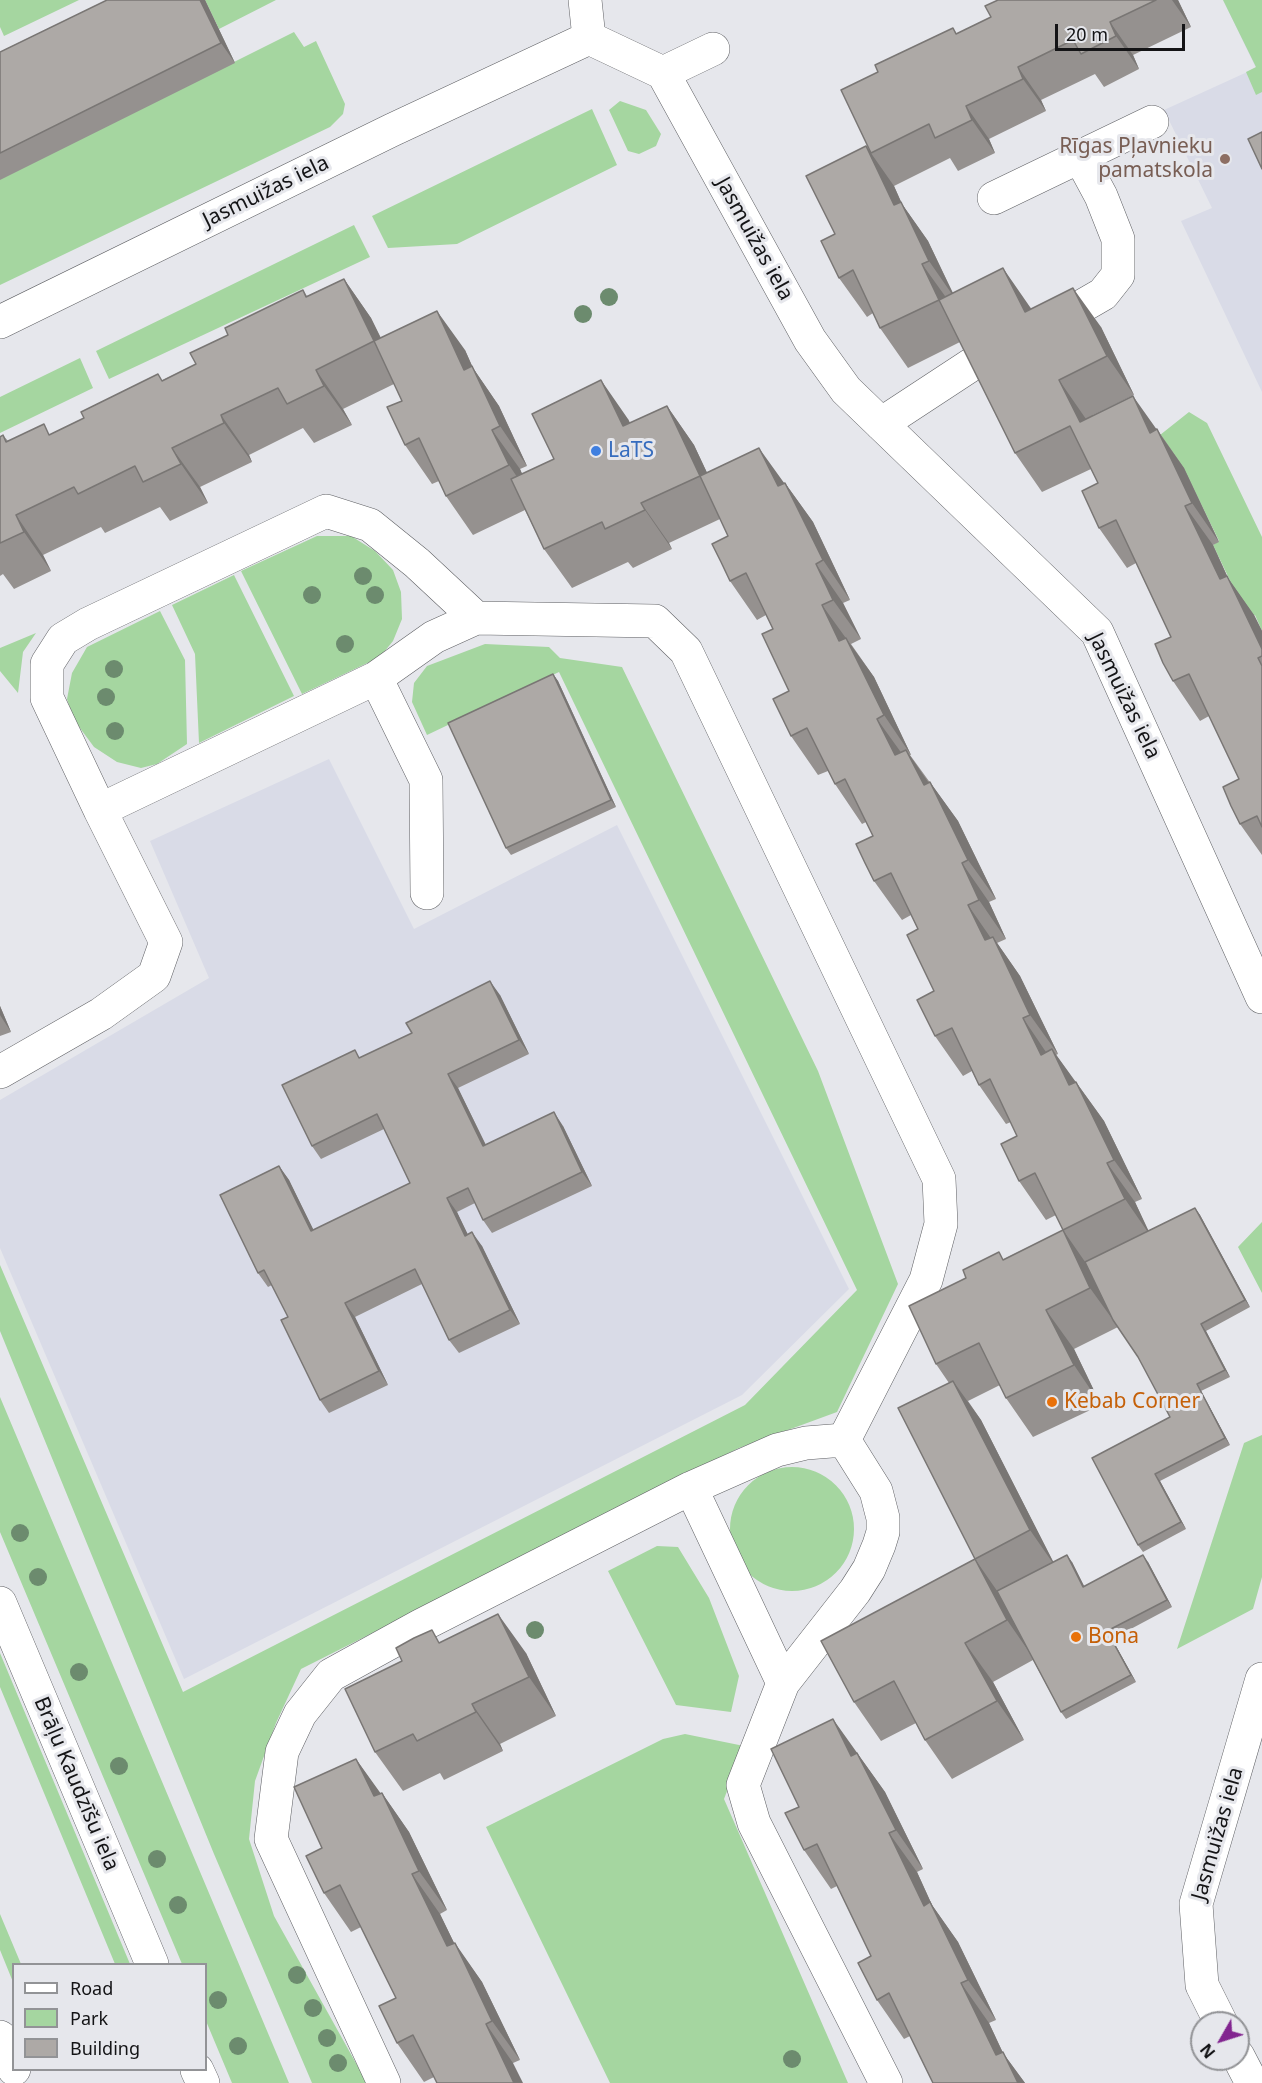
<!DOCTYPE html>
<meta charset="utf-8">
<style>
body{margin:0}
#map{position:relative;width:1262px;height:2083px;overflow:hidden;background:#e6e7ec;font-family:"Noto Sans",sans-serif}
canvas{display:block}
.legend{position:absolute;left:12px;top:1963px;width:195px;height:108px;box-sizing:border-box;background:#e6e7ec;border:2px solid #929396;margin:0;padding:8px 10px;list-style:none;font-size:18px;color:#141416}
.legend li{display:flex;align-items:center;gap:12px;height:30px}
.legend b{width:30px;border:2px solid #929396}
.north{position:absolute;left:1190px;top:2011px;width:60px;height:60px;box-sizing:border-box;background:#e6e7ec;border:2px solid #929396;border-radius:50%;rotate:231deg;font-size:16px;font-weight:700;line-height:24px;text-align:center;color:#141416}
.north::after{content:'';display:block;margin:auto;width:21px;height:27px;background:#822590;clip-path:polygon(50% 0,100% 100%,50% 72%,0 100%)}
.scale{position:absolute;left:1055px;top:24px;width:130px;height:27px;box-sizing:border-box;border:3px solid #141416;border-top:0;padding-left:8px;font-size:18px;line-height:21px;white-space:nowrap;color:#141416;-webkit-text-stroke:4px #e6e7ec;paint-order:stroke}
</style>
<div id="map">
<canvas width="1262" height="2083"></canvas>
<ul class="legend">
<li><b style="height:8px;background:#fff"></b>Road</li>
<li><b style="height:16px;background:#a5d6a0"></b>Park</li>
<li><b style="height:16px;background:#ada9a6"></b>Building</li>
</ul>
<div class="north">N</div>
<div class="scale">20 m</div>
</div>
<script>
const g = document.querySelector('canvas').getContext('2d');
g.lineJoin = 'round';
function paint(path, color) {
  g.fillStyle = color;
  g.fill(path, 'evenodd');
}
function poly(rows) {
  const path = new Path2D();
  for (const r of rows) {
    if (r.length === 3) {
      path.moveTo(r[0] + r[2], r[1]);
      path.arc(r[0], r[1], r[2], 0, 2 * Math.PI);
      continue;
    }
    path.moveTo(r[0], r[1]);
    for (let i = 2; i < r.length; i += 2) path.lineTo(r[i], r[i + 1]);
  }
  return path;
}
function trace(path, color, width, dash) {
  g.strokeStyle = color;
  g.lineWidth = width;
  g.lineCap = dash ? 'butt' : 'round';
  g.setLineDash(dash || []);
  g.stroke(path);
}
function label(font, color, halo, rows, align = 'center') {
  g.font = font + ' "Noto Sans",sans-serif';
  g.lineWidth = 6;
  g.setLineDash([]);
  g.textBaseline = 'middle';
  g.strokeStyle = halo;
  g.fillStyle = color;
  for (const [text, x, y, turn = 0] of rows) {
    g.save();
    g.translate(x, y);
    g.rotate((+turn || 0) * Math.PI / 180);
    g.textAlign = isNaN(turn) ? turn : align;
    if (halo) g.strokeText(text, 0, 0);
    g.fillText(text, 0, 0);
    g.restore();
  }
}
const built = poly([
 [1223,0,1262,0,1262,392,1181,221,1212,208,1164,110,1256,68],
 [329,759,414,929,617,825,849,1289,742,1395,184,1679,0,1248,0,1100,209,978,150,841]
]);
const green = poly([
 [0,0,79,0,4,36,0,27],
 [205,0,276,0,219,29],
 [1223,0,1262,0,1262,92,1256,95,1246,72,1256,67],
 [294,32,304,47,316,41,345,104,343,114,330,127,0,285,0,179],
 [620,101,646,110,661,134,656,146,639,154,628,151,609,110],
 [592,109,617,165,457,244,388,248,372,216],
 [354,225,370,257,109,379,96,351],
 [80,358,93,388,0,433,0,397],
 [1189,412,1207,423,1262,537,1262,631,1255,615,1248,618,1213,545,1219,541,1184,469,1160,435],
 [317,536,351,536,375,551,393,570,401,592,402,619,393,641,380,657,302,694,241,571],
 [234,575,294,696,199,743,195,654,172,605],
 [160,611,185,660,187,744,157,764,141,768,117,762,94,747,74,720,67,699,72,673,87,647],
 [36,633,23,652,18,693,0,671,0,648],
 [485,644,549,647,560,658,622,667,818,1071,898,1284,837,1412,739,1448,301,1669,276,1723,255,1781,249,1839,274,1916,367,2083,312,2083,214,1854,0,1331,0,1265,183,1692,745,1405,857,1290,559,672,427,735,412,702,414,683,427,666],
 [1262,1222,1262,1293,1238,1247],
 [0,1397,289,2083,232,2083,206,2021,206,1964,182,1964,0,1532],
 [1262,1435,1262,1577,1253,1609,1177,1649,1244,1443],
 [792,1529,62],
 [657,1546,678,1547,709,1598,739,1676,731,1712,676,1705,608,1571],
 [0,1653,130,1964,115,1964,0,1687],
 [685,1734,744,1746,724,1799,848,2083,610,2083,486,1827,663,1739],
 [0,1914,21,1964,14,1964,13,1982,0,1950]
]);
const minor = poly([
 [585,0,589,38],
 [663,73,713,49],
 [994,198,1152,122],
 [0,322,392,130,589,38,663,73,810,340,846,390,1097,632,1262,997],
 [1046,327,1103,294,1118,275,1118,239,1101,196,1080,157],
 [881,424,977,361],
 [476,618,417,563,370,525,326,511,88,624,63,639,47,664,47,698,100,810,376,678,434,637,476,618,655,621,686,651,939,1179,941,1224,926,1280,844,1440,876,1491,883,1518,883,1532,879,1545,869,1569,855,1591,783,1683,743,1785,754,1823,886,2083],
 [376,678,426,780,427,893],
 [0,1072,101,1014,154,976,166,942,100,810],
 [691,1488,783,1683],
 [0,1603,152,1964],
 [1221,2023,1202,1985,1196,1904,1262,1679],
 [0,2037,14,2069],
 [1238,2056,1252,2083],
 [197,2070,203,2083],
 [384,2083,271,1839,282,1752,300,1714,331,1675,420,1626,691,1488,777,1450,806,1443,844,1440]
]);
const trees = [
 [609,297],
 [583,314],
 [363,576],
 [312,595],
 [375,595],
 [345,644],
 [114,669],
 [106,697],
 [115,731],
 [20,1533],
 [38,1577],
 [535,1630],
 [79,1672],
 [119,1766],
 [157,1859],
 [178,1905],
 [297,1975],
 [218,2000],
 [313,2008],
 [327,2038],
 [238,2046],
 [792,2059],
 [338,2063]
];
const wall = poly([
 [107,0,205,0,235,63,0,180,0,52],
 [998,0,1178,0,1191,27,1133,55,1139,69,1104,87,1095,74,1041,100,1046,111,989,139,995,153,958,171,950,158,894,186,902,204,928,241,953,293,1030,307,1031,309,1101,327,1134,395,1093,415,1157,429,1184,468,1219,542,1213,545,1228,578,1254,615,1262,631,1262,855,1240,824,1239,779,1209,716,1200,721,1173,681,1171,637,1136,563,1127,568,1099,528,1098,483,1091,469,1042,492,1015,453,960,342,908,368,880,328,873,313,867,317,839,278,835,234,866,146,871,153,878,72,953,28,957,34,991,17],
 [344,279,371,318,381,338,465,350,473,368,499,406,527,466,520,469,522,474,554,459,628,419,630,423,667,406,694,445,707,473,785,483,813,522,850,600,843,603,861,639,851,644,874,677,911,755,910,755,958,821,996,899,989,902,1006,939,997,943,1020,976,1058,1054,1056,1055,1075,1082,1076,1082,1104,1121,1142,1199,1135,1202,1148,1231,1195,1208,1200,1215,1250,1307,1206,1331,1230,1377,1201,1391,1230,1445,1160,1481,1186,1529,1143,1552,1138,1545,1170,1417,1138,1357,1118,1327,1074,1349,1101,1405,1033,1437,1006,1398,1000,1385,968,1401,981,1420,1053,1562,1072,1562,1084,1586,1148,1562,1172,1607,1112,1639,1136,1682,1066,1719,1061,1712,1033,1660,993,1682,1024,1740,952,1779,925,1740,916,1723,881,1741,854,1702,975,1559,949,1383,936,1364,1004,1259,1063,1230,1056,1215,1046,1220,1019,1181,1017,1136,1011,1122,1006,1124,979,1085,972,1071,963,1076,935,1036,934,991,918,929,911,915,902,920,874,881,873,836,866,822,862,824,835,784,828,771,818,775,791,736,789,691,773,629,766,615,757,620,730,581,728,536,720,519,669,543,672,549,633,568,628,562,572,588,544,549,525,510,473,535,446,496,439,481,432,484,405,445,402,401,394,384,343,409,352,425,314,443,303,428,249,455,252,462,200,487,208,503,170,521,160,507,105,533,101,527,43,555,51,571,14,589,3,574,0,576,0,437,3,435,8,441,51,434,196,364,228,335,303,290,307,296],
 [553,674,558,681,616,807,511,855,506,848],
 [500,995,529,1054,458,1088,486,1145,563,1126,592,1186,492,1233,483,1220,475,1203,457,1212,467,1234,482,1246,520,1324,459,1353,449,1340,422,1284,355,1317,388,1385,329,1413,320,1400,288,1317,272,1285,268,1287,258,1273,279,1166,289,1180,313,1230,410,1183,384,1129,321,1159,312,1146,360,1058],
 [0,1006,11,1032,0,1036],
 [441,1642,526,1653,556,1716,500,1744,503,1751,444,1780,440,1773,403,1791,375,1752],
 [857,1753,885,1792,923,1869,917,1872,932,1905,958,1942,996,2020,989,2023,1003,2053,1025,2083,933,2083,910,2036,904,2039,877,2000,871,1956,837,1886,831,1889,804,1850,799,1807],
 [356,1759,380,1794,382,1793,409,1832,447,1910,440,1914,454,1943,482,1982,520,2060,513,2063,434,2077,424,2082,397,2043,396,1998,361,1927,351,1932,324,1893,322,1848]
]);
const shadedWall = poly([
 [200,0,205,0,235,63,221,43],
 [1172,0,1178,0,1191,27],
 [1110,22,1133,55,1139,69,1116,36],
 [1018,67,1041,100,1046,111,1023,79],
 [966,106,989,139,995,153,972,120],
 [866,146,894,186,902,204,928,241,956,300,929,261,894,205],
 [922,264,950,303,939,300],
 [1003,268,1030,307,1052,351,1025,312],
 [344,279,371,318,401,380,374,341],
 [1073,288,1101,327,1134,395,1107,356],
 [437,311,465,350,473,368,499,406,527,466,500,426,464,370],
 [316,370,343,409,352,425,324,386],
 [601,380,628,419,650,465,623,426],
 [1059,380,1086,419,1080,422],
 [1133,396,1184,468,1219,542,1192,503,1150,433],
 [667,406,694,445,727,515,700,476],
 [221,415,249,455,252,462,224,423],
 [492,430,520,469,536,505,509,465],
 [172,448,200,487,208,503,181,464],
 [759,448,787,487,778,486],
 [785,483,813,522,850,600,823,560],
 [641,503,669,543,672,549,645,510],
 [1185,506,1213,545,1228,578,1254,615,1262,631,1262,649,1220,579],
 [16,515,43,555,51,571,24,532],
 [816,564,843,603,861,639,833,600],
 [822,605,874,677,911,755,884,715,839,641],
 [553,674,558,681,616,807,611,800],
 [877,719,905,758,895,755],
 [906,750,933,789,930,782,958,821,996,899,968,860,924,785],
 [962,863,989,902,1006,939,979,900],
 [968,905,995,944,985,940],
 [993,937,1020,976,1058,1054,1030,1015],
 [490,981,500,995,529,1054,519,1040],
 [0,1006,11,1032,0,1015],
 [1023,1018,1050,1058,1041,1055],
 [1052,1049,1104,1121,1142,1199,1114,1160,1069,1085],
 [448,1074,458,1088,493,1160,483,1146],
 [554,1112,563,1126,592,1186,582,1172],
 [1107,1163,1135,1202,1152,1238,1125,1199],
 [279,1166,289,1180,321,1245,311,1231],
 [447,1198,457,1212,475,1249,465,1236],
 [1195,1208,1200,1215,1250,1307,1245,1300],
 [1063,1230,1090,1269,1118,1327,1090,1288],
 [472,1232,482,1246,520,1324,510,1310],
 [345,1303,355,1317,388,1385,379,1371],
 [1046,1310,1074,1349,1101,1405,1074,1365],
 [1201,1324,1206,1331,1230,1377,1225,1370],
 [953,1381,981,1420,1057,1569,1030,1530],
 [1197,1384,1201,1391,1230,1445,1225,1438],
 [1155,1474,1160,1481,1186,1529,1181,1522],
 [1067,1555,1072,1562,1088,1594,1083,1587],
 [1143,1555,1148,1562,1172,1607,1167,1600],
 [975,1559,1002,1598,1034,1659,1007,1620],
 [498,1614,526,1653,556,1716,529,1677],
 [1107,1631,1112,1639,1136,1682,1131,1675],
 [965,1643,993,1682,1024,1740,997,1701],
 [472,1704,500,1744,503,1751,476,1712],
 [833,1719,885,1792,923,1869,896,1830,851,1756],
 [356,1759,384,1798,374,1796],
 [382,1793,409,1832,447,1910,419,1871],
 [889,1833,917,1872,932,1905,958,1942,996,2020,968,1980,924,1906],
 [412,1874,440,1914,475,1986,447,1946],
 [455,1943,482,1982,520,2060,492,2021],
 [961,1983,989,2023,1003,2053,1025,2083,1016,2083,996,2055],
 [486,2024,513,2063,523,2083,514,2083]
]);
const building = poly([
 [107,0,200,0,221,43,0,153,0,52,107,0],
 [998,0,1156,0,1110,22,1116,36,1081,54,1073,40,1018,67,1023,79,966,106,972,120,935,138,929,124,871,153,841,90,878,72,875,65,953,28,956,34,991,17,985,6,998,0],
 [1262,132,1262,169,1248,139,1262,132],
 [866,146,894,205,901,202,929,261,922,264,939,300,880,328,853,270,839,278,821,241,835,234,806,176,866,146],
 [1003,268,1025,312,1073,288,1107,356,1059,380,1080,422,1133,396,1150,433,1157,429,1192,503,1185,506,1220,579,1227,576,1262,649,1262,656,1258,658,1262,666,1262,827,1257,816,1240,824,1231,806,1223,787,1239,779,1189,674,1173,681,1163,663,1155,644,1171,637,1116,520,1099,528,1082,491,1098,483,1070,426,1015,453,939,300,1003,268],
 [344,279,374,341,316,370,324,386,287,404,278,388,221,415,224,423,172,448,181,464,143,482,135,466,78,494,74,487,16,515,24,532,0,543,0,437,3,435,6,442,44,424,49,435,84,418,81,412,158,374,162,381,196,364,190,353,228,335,225,328,303,290,306,297,344,279],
 [437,311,464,370,472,366,500,426,492,430,509,465,446,496,419,438,405,445,387,407,402,401,374,341,437,311],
 [601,380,623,426,667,406,700,476,759,448,778,486,785,483,823,560,816,564,833,600,822,605,839,641,846,638,884,715,877,719,895,755,906,750,924,785,930,782,968,860,962,863,979,900,968,905,985,940,993,937,1030,1015,1023,1018,1041,1055,1052,1049,1069,1085,1076,1082,1114,1160,1107,1163,1125,1199,1063,1230,1035,1173,1019,1181,1001,1144,1017,1136,990,1079,979,1085,952,1028,935,1036,917,1000,934,991,907,935,918,929,891,873,874,881,865,863,856,844,873,836,845,779,835,784,807,728,791,736,773,699,789,691,762,634,773,629,746,573,730,581,721,562,712,544,728,536,700,476,641,503,645,510,605,529,602,522,544,549,511,479,554,459,532,414,601,380],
 [553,674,611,800,506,848,448,723,553,674],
 [490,981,519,1040,448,1074,483,1146,554,1112,582,1172,483,1220,468,1188,447,1198,465,1236,472,1232,510,1310,449,1340,415,1269,345,1303,379,1371,320,1400,281,1320,288,1317,264,1270,258,1273,220,1195,279,1166,311,1231,410,1183,377,1114,312,1146,282,1085,355,1050,359,1058,412,1033,406,1023,490,981],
 [1195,1208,1245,1300,1201,1324,1225,1370,1197,1384,1225,1438,1155,1474,1181,1522,1138,1545,1092,1458,1170,1417,1138,1357,1113,1320,1085,1262,1195,1208],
 [1063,1230,1090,1288,1046,1310,1074,1365,1006,1398,979,1343,936,1364,909,1306,966,1278,963,1270,999,1252,1003,1260,1063,1230],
 [953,1381,1030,1530,975,1559,898,1408,953,1381],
 [1067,1555,1083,1587,1143,1555,1167,1600,1107,1631,1131,1675,1061,1712,997,1591,1067,1555],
 [975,1559,1007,1620,965,1643,997,1701,925,1740,894,1681,854,1702,821,1641,975,1559],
 [498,1614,529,1677,472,1704,476,1712,417,1741,413,1734,375,1752,345,1689,402,1661,396,1648,414,1638,432,1630,439,1643,498,1614],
 [833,1719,851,1756,857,1753,896,1830,889,1833,924,1906,930,1902,968,1980,961,1983,996,2055,1003,2052,1018,2083,933,2083,889,1993,877,2000,858,1963,871,1956,817,1844,804,1850,785,1813,799,1807,771,1749,833,1719],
 [356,1759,374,1796,382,1793,419,1871,412,1874,447,1946,455,1943,492,2021,486,2024,514,2083,437,2083,413,2035,397,2043,379,2006,396,1998,340,1885,324,1893,306,1856,322,1848,294,1787,356,1759]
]);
const markers = [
 [1225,159,6,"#8d6e63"],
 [596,451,6,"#3f7fe0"],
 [1052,1402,6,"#e8710a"],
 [1076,1637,6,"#e8710a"]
];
const educationNames = [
 ["Rīgas Pļavnieku",1213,147],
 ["pamatskola",1213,171]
];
const streetNames = [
 ["Jasmuižas iela",266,192,-26],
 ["Jasmuižas iela",754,239,61],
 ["Jasmuižas iela",1124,696,64],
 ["Brāļu Kaudzīšu iela",76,1784,67],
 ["Jasmuižas iela",1218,1834,-74]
];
const shopNames = [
 ["LaTS",608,451]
];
const foodNames = [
 ["Kebab Corner",1064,1402],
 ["Bona",1088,1637]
];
paint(built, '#d9dbe7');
paint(green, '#a5d6a0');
trace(minor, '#5f6064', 34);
trace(minor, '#fff', 33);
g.fillStyle = '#6c8b6e';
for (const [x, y] of trees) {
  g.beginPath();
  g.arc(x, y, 9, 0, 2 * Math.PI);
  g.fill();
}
paint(wall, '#95918f');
paint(shadedWall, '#797674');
paint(building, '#ada9a6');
trace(building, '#797674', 1.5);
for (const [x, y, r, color] of markers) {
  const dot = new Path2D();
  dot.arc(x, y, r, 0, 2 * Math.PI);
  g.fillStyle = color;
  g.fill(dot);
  trace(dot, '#e6e7ec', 2);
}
label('21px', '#785e54', '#e6e7ec', educationNames, 'right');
label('21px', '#141416', '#e6e7ec', streetNames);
label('21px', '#366cbe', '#e6e7ec', shopNames, 'left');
label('21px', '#c56008', '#e6e7ec', foodNames, 'left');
</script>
